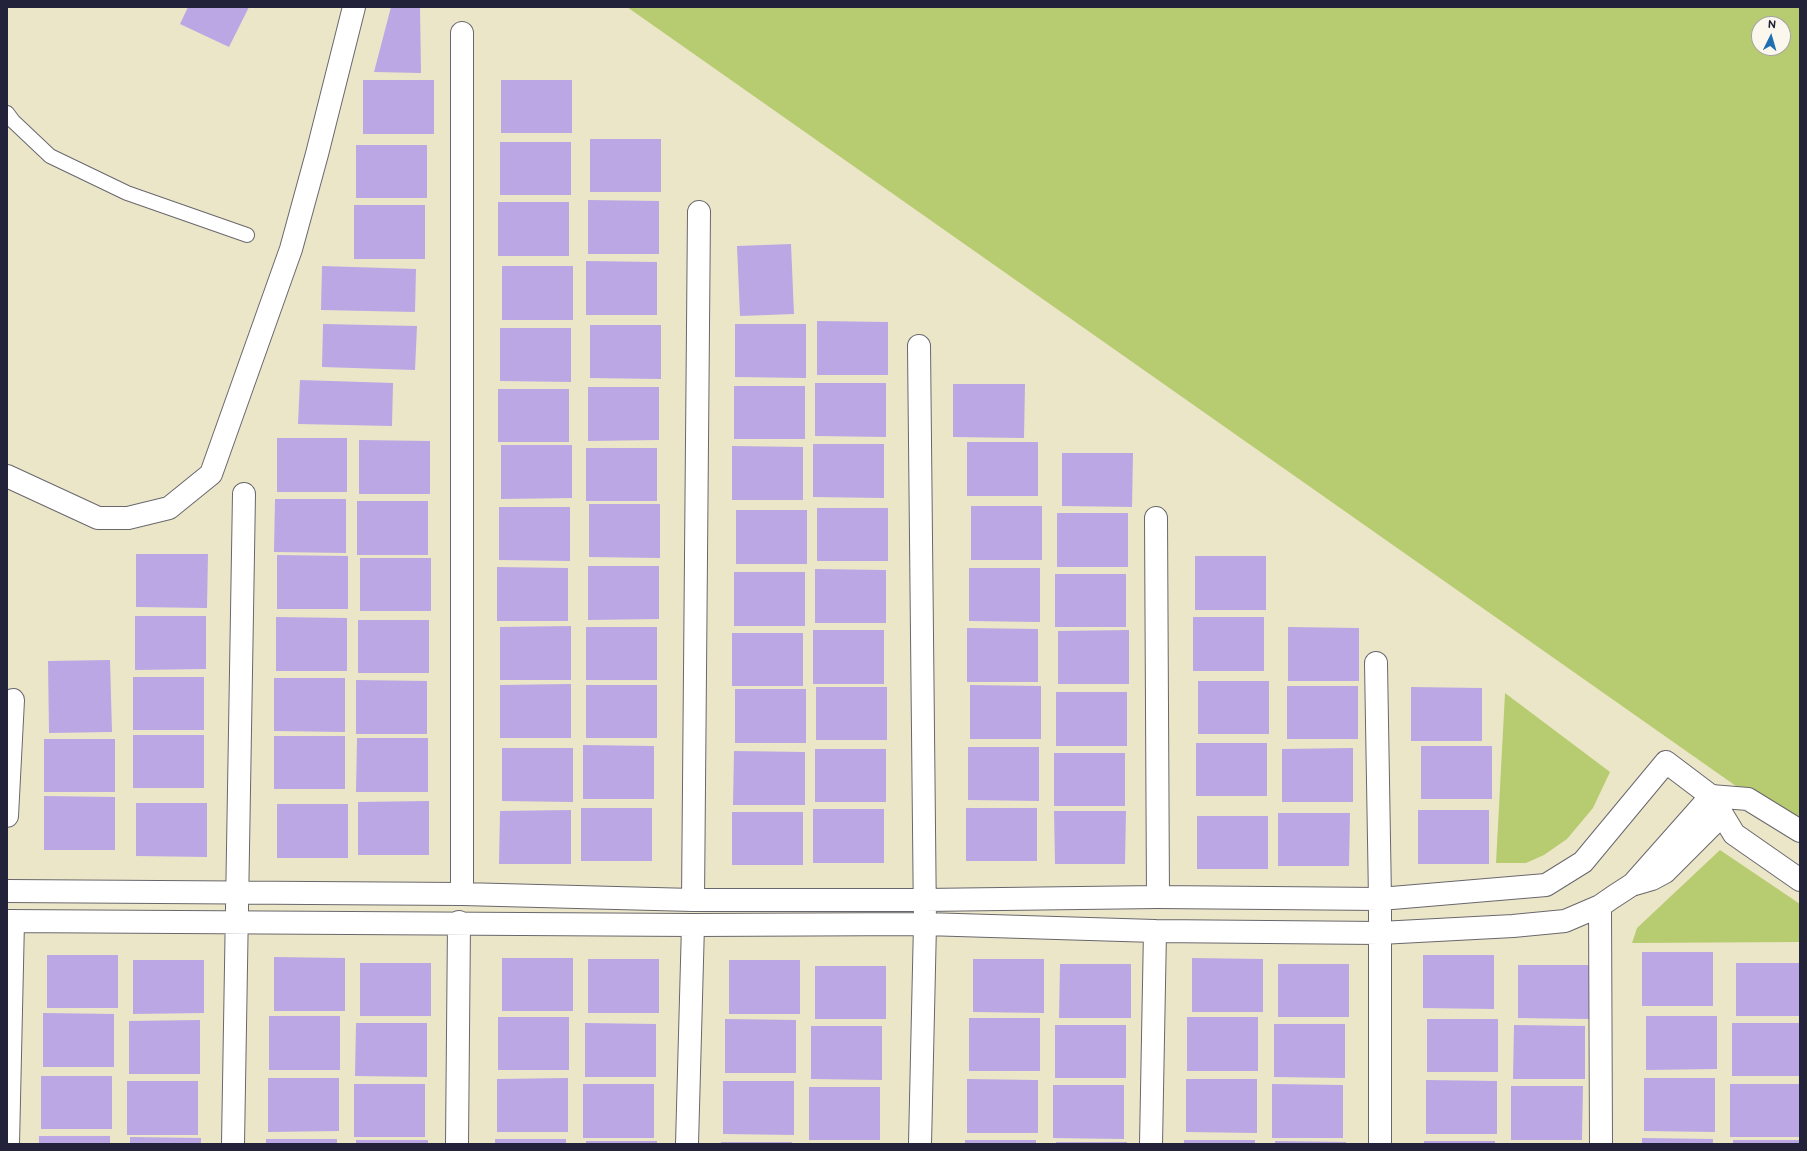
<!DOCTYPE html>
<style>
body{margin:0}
#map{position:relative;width:1807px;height:1151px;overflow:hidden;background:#ece6c9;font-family:"Balsamiq Sans",sans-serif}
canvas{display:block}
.frame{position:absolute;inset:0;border:8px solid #22223b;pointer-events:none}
.north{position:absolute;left:1751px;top:16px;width:40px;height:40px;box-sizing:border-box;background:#fbf7ec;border:1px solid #a4a2a5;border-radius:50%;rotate:5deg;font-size:11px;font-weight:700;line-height:16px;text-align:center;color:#22223b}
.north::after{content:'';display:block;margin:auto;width:14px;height:18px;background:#1f6fb2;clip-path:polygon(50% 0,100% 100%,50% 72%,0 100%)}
</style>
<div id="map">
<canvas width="1807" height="1151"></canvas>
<div class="frame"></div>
<div class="north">N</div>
</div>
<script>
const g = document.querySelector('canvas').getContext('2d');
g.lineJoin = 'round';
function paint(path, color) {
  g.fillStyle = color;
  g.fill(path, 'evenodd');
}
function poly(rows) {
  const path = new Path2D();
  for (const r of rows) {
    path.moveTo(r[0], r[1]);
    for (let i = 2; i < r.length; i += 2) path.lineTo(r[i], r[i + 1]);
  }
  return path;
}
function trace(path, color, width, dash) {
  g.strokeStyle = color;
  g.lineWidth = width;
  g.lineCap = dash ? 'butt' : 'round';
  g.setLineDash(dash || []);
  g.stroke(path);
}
const green = poly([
 [627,7,1800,7,1800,831],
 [1759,24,1783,24,1783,48,1759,48],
 [1505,693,1610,772,1593,808,1567,839,1544,855,1526,863,1496,863],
 [1720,850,1800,904,1800,942,1632,943,1637,928]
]);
const building = poly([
 [188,7,249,7,229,47,180,24],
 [391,7,420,7,421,73,374,72],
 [363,80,434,80,434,134,363,134],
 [501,80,572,80,572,133,501,133],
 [590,139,661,139,661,192,590,192],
 [500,142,571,142,571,195,500,195],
 [356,145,427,145,427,198,356,198],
 [588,200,659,201,659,254,588,254],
 [498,202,569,202,569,256,498,256],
 [354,205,425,205,425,259,354,259],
 [791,244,794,314,740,316,737,246],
 [586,261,657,262,657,315,586,315],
 [322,266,416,269,415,312,321,310],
 [502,266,573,266,573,320,502,320],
 [817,321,888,322,888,375,817,375],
 [323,324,417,326,415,370,322,367],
 [735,324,806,324,806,378,735,377],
 [590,325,661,325,661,379,590,378],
 [500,328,571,328,571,382,500,381],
 [300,380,393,383,392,426,298,424],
 [815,383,886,383,886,437,815,436],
 [953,384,1025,384,1024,438,953,437],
 [734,386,805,386,805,439,734,439],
 [588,387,659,387,659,440,588,441],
 [498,389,569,389,569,442,498,442],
 [277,438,347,438,347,492,277,492],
 [359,440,430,441,430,494,359,494],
 [967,442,1038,442,1038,496,967,496],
 [813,444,884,444,884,498,813,497],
 [501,445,572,445,572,498,501,499],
 [732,446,803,447,803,500,732,500],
 [586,448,657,448,657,501,586,501],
 [1062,453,1133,453,1132,507,1062,506],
 [275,499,346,499,346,553,274,552],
 [357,501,428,501,428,555,357,555],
 [589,504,660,504,660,558,589,557],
 [971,506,1042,506,1042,560,971,560],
 [499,507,570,507,570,561,499,560],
 [817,508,888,508,888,561,817,561],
 [736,510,807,510,807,564,736,564],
 [1057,513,1128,513,1128,567,1057,567],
 [136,554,208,554,207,608,136,607],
 [277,555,348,556,348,609,277,609],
 [1195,556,1266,556,1266,610,1195,610],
 [360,558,431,558,431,611,360,611],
 [588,566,659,566,659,619,588,620],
 [497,567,568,568,568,621,497,621],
 [969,568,1040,568,1040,622,969,621],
 [815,569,886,570,886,623,815,623],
 [734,572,805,572,805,626,734,626],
 [1055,574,1126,574,1126,627,1055,627],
 [135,616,206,616,206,669,135,670],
 [276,617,347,618,347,671,276,671],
 [1193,617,1264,617,1264,671,1193,671],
 [358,620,429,620,429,673,358,673],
 [571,626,571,680,500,680,500,627],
 [586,627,657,627,657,680,586,680],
 [1288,627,1359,628,1359,681,1288,681],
 [967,628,1038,629,1038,682,967,682],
 [813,630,884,630,884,684,813,684],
 [1129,630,1129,684,1058,684,1058,631],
 [732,633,803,633,803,686,732,686],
 [110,660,112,732,49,733,48,661],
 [133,677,204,677,204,730,133,730],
 [274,678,345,678,345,732,274,731],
 [356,680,427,681,427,734,356,734],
 [1198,681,1269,681,1269,734,1198,734],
 [571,684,571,738,500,738,500,685],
 [586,685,657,685,657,738,586,738],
 [970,685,1041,686,1041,739,970,739],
 [1287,686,1358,686,1358,739,1287,739],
 [816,687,887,687,887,740,816,740],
 [1411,687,1482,688,1482,741,1411,741],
 [735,689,806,689,806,743,735,743],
 [1056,692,1127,692,1127,746,1056,746],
 [133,735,204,735,204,788,133,788],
 [274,736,345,736,345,789,274,789],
 [357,738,428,738,428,792,356,792],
 [44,739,115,739,115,792,44,792],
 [1196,743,1267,743,1267,796,1196,796],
 [583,745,654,746,654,799,583,799],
 [1421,746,1492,746,1492,799,1421,799],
 [968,747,1039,747,1039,801,968,800],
 [502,748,573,748,573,802,502,801],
 [1353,748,1353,802,1282,802,1282,749],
 [815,749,886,749,886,802,815,802],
 [734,751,805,752,805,805,733,805],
 [1054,753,1125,753,1125,806,1054,806],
 [44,796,115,797,115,850,44,850],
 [429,801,429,855,358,855,358,802],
 [136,803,207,803,207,857,136,856],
 [277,804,348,804,348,858,277,858],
 [581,808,652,808,652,861,581,861],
 [966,808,1037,808,1037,861,966,861],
 [813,809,884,809,884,863,813,863],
 [571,810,571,864,499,864,500,811],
 [1418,810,1489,810,1489,864,1418,864],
 [1054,811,1126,811,1125,864,1055,864],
 [732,812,803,812,803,865,732,865],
 [1278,813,1350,813,1349,866,1278,866],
 [1197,816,1268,816,1268,869,1197,869],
 [1642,952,1713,952,1713,1006,1642,1006],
 [47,955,118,955,118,1008,47,1008],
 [1423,955,1494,955,1494,1009,1423,1008],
 [274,957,345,958,345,1011,274,1011],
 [502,958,573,958,573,1011,502,1011],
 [1192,958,1263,959,1263,1012,1192,1012],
 [588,959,659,959,659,1013,588,1013],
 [973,959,1044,959,1044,1013,973,1012],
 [133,960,204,960,204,1013,133,1014],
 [729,960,800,960,800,1014,729,1014],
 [360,963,431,963,431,1016,360,1016],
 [1736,963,1800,963,1800,1016,1736,1016],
 [1060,964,1131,964,1131,1018,1059,1018],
 [1278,964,1349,964,1349,1017,1278,1017],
 [1518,965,1589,965,1589,1019,1518,1018],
 [815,966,886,966,886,1019,815,1019],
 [43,1013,114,1014,114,1067,43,1067],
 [269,1016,340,1016,340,1070,269,1070],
 [1646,1016,1717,1016,1717,1069,1646,1070],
 [498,1017,569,1017,569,1070,498,1070],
 [1187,1017,1258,1017,1258,1071,1187,1071],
 [969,1018,1040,1018,1040,1071,969,1071],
 [725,1019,796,1020,796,1073,725,1073],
 [1427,1019,1498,1019,1498,1072,1427,1072],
 [200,1020,200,1074,129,1074,129,1021],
 [356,1023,427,1023,427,1077,355,1076],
 [585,1023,656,1024,656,1077,585,1077],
 [1732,1023,1800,1023,1800,1076,1732,1076],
 [1274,1024,1345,1024,1345,1078,1274,1077],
 [1055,1025,1126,1025,1126,1078,1055,1078],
 [1514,1025,1585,1026,1585,1079,1513,1079],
 [811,1026,882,1026,882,1080,811,1079],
 [41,1076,112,1076,112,1129,41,1129],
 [268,1078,339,1078,339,1131,268,1132],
 [568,1078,568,1132,497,1132,497,1079],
 [1644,1078,1715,1078,1715,1132,1644,1131],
 [967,1079,1038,1080,1038,1133,967,1133],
 [1186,1079,1257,1079,1257,1133,1186,1132],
 [1426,1080,1497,1081,1497,1134,1426,1134],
 [127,1081,198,1081,198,1135,127,1135],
 [723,1081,794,1081,794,1135,723,1134],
 [354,1084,425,1084,425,1137,354,1137],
 [583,1084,654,1084,654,1138,583,1138],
 [1272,1084,1343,1085,1343,1138,1272,1138],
 [1730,1084,1800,1084,1800,1137,1730,1137],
 [1053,1085,1124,1085,1124,1139,1053,1138],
 [1511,1086,1583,1086,1582,1140,1511,1140],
 [809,1087,880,1087,880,1140,809,1140],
 [39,1136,110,1136,110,1144,39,1144],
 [130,1137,201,1138,201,1144,130,1144],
 [1642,1138,1713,1139,1713,1144,1642,1144],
 [266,1139,337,1139,337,1144,266,1144],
 [495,1139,566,1139,566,1144,495,1144],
 [356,1140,428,1140,428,1144,356,1144],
 [965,1140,1036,1140,1036,1144,965,1144],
 [1184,1140,1255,1140,1255,1144,1184,1144],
 [1733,1140,1800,1140,1800,1144,1733,1144],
 [586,1141,657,1141,657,1144,586,1144],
 [1275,1141,1346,1142,1346,1144,1275,1144],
 [1424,1141,1495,1141,1495,1144,1424,1144],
 [721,1142,792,1142,792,1144,721,1144],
 [1056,1142,1127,1142,1127,1144,1056,1144]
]);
const service = poly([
 [7,113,13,121,50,156,127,193,247,235]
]);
const minor = poly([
 [919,346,925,924,920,1144],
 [7,476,98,518,128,518,169,508,211,474,291,249,317,154,354,7],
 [1156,518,1158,897],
 [1376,663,1380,899,1380,1144],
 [7,816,13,700],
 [1635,884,1652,879,1665,872,1722,815],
 [7,891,462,894,693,900,924,900,1158,897,1380,899,1546,885,1583,862,1666,762,1711,796,1633,884,1613,897,1600,906,1565,921,1513,926,1380,933,1155,931,925,924,693,925,7,921],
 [462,894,462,33],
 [693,900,699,212],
 [1600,906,1601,1144],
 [8,1144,13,921],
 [233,1144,244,494],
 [457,1144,459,922],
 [687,1144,693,925],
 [1151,1144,1155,931]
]);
const tertiary = poly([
 [1711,796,1734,834,1800,880],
 [1711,796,1748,799,1800,831]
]);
paint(green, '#b7cc70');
paint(building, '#baa7e4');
trace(service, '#69676d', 16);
trace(minor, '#69676d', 24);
trace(tertiary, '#69676d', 24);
trace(service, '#fff', 14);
trace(minor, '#fff', 22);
trace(tertiary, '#fff', 22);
</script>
